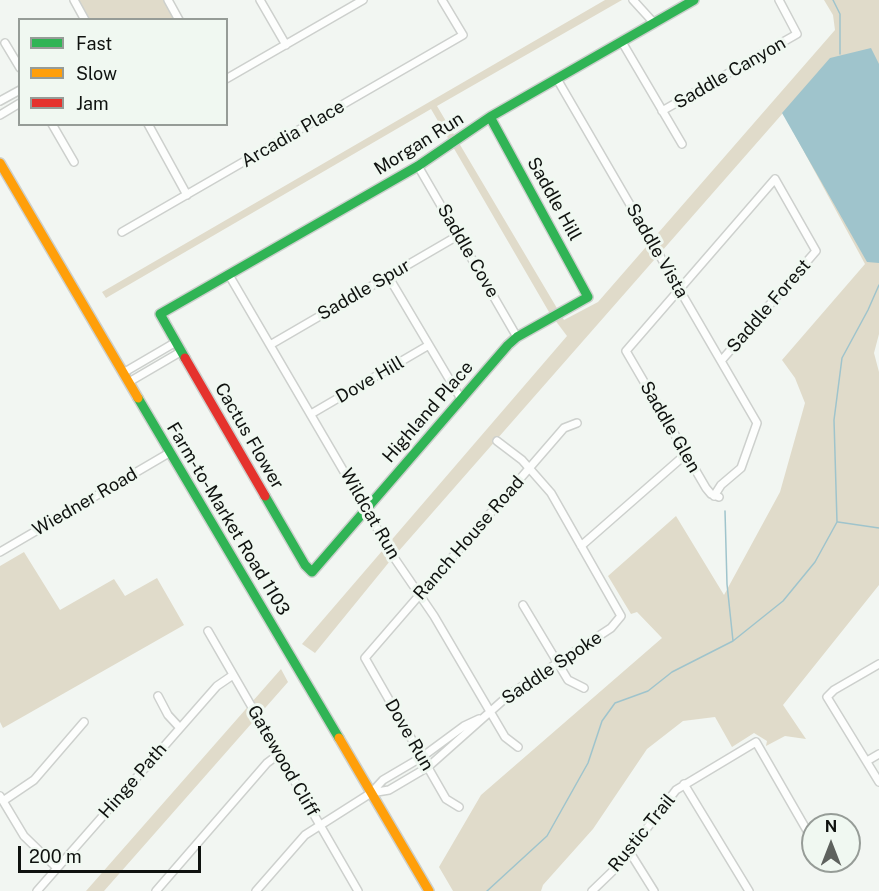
<!DOCTYPE html>
<style>
body{margin:0}
#map{position:relative;width:879px;height:891px;overflow:hidden;background:#f2f6f2;font-family:"Public Sans",sans-serif}
canvas{display:block}
.legend{position:absolute;left:18px;top:18px;width:210px;height:108px;box-sizing:border-box;background:#f0f8f1;border:2px solid #969c97;margin:0;padding:8px 10px;list-style:none;font-size:18px;color:#0f120f}
.legend li{display:flex;align-items:center;gap:12px;height:30px}
.legend b{width:30px;border:2px solid #969c97}
.north{position:absolute;left:801px;top:813px;width:60px;height:60px;box-sizing:border-box;background:#f0f8f1;border:2px solid #969c97;border-radius:50%;rotate:0deg;font-size:16px;font-weight:700;line-height:24px;text-align:center;color:#0f120f}
.north::after{content:'';display:block;margin:auto;width:21px;height:27px;background:#5e625e;clip-path:polygon(50% 0,100% 100%,50% 72%,0 100%)}
.scale{position:absolute;left:18px;top:846px;width:183px;height:27px;box-sizing:border-box;border:3px solid #0f120f;border-top:0;padding-left:8px;font-size:18px;line-height:21px;white-space:nowrap;color:#0f120f;-webkit-text-stroke:4px #f0f8f1;paint-order:stroke}
</style>
<div id="map">
<canvas width="879" height="891"></canvas>
<ul class="legend">
<li><b style="height:8px;background:#30b455"></b>Fast</li>
<li><b style="height:8px;background:#ff9f0a"></b>Slow</li>
<li><b style="height:8px;background:#e5322d"></b>Jam</li>
</ul>
<div class="north">N</div>
<div class="scale">200 m</div>
</div>
<script>
const g = document.querySelector('canvas').getContext('2d');
g.lineJoin = 'round';
function paint(path, color) {
  g.fillStyle = color;
  g.fill(path, 'evenodd');
}
function poly(rows) {
  const path = new Path2D();
  for (const r of rows) {
    path.moveTo(r[0], r[1]);
    for (let i = 2; i < r.length; i += 2) path.lineTo(r[i], r[i + 1]);
  }
  return path;
}
function trace(path, color, width, dash) {
  g.strokeStyle = color;
  g.lineWidth = width;
  g.lineCap = dash ? 'butt' : 'round';
  g.setLineDash(dash || []);
  g.stroke(path);
}
function label(font, color, halo, rows, align = 'center') {
  g.font = font + ' "Public Sans",sans-serif';
  g.lineWidth = 6;
  g.setLineDash([]);
  g.textBaseline = 'middle';
  g.strokeStyle = halo;
  g.fillStyle = color;
  for (const [text, x, y, turn = 0] of rows) {
    g.save();
    g.translate(x, y);
    g.rotate((+turn || 0) * Math.PI / 180);
    g.textAlign = isNaN(turn) ? turn : align;
    if (halo) g.strokeText(text, 0, 0);
    g.fillText(text, 0, 0);
    g.restore();
  }
}
const green = poly([
 [74,0,168,0,179,19,86,19],
 [605,0,622,0,437,106,564,320,598,302,835,30,833,15,824,0,879,0,879,334,874,353,879,372,879,585,783,705,806,739,785,736,766,746,767,741,754,733,732,747,715,717,683,721,647,749,593,829,543,885,541,891,453,891,439,867,481,795,662,638,637,612,631,614,608,576,676,516,724,595,780,492,805,403,795,378,782,360,865,264,783,113,390,561,315,653,302,644,567,336,549,312,431,109,106,298,102,292],
 [24,552,60,610,114,579,125,596,157,578,184,625,3,728,0,722,0,566],
 [281,669,288,682,104,891,86,891]
]);
const water = poly([
 [871,48,879,64,879,263,867,262,782,113,830,58]
]);
const stream = poly([
 [833,0,840,14,840,54],
 [725,511,727,584,733,641],
 [838,522,879,528],
 [487,891,547,836,588,763,602,721,615,703,648,691,672,672,733,641,783,601,815,562,837,522,834,420,842,358,868,310,879,285]
]);
const street = poly([
 [74,0,85,20],
 [168,0,179,20],
 [260,0,286,45],
 [633,0,654,23],
 [622,42,682,144],
 [5,43,20,68],
 [226,79,363,0],
 [557,79,757,423,741,468,721,485,714,496],
 [0,101,20,90],
 [662,111,797,34,779,0],
 [0,115,20,103],
 [52,124,74,162],
 [148,124,187,195],
 [418,166,517,337],
 [122,232,463,35,442,0],
 [229,275,395,559,434,616,505,737,518,747],
 [388,276,461,399],
 [270,345,459,235],
 [123,373,176,342],
 [129,382,182,351],
 [311,414,429,345],
 [719,497,711,494,706,488,626,351,775,179,816,251,721,361],
 [581,546,686,454],
 [0,552,169,453],
 [523,605,568,680,584,688],
 [208,631,358,891],
 [879,664,834,690,827,697,879,782],
 [158,696,168,715,180,728],
 [867,761,879,754],
 [684,784,749,891],
 [371,793,389,790,428,767,509,695,611,628,621,616,551,493,522,460,497,441],
 [0,796,24,836,57,868],
 [3,801,34,780,84,722],
 [459,807,446,799,365,658,564,428,577,423],
 [629,851,654,891],
 [37,891,217,686,233,675],
 [156,891,267,763,279,754],
 [256,891,305,835,371,793,383,780,422,757,464,726,479,719],
 [592,891,619,865,676,790,756,742,813,841]
]);
const fast = poly([
 [185,358,160,314,418,166,490,117,694,0],
 [138,398,339,738],
 [265,496,305,565,312,572,508,345,517,337,588,297,490,117]
]);
const slow = poly([
 [0,163,138,398],
 [339,738,429,891]
]);
const jam = poly([
 [185,358,265,496]
]);
const streetNames = [
 ["Saddle Canyon",730,73,-30],
 ["Arcadia Place",293,134,-30],
 ["Morgan Run",419,144,-32],
 ["Saddle Hill",554,199,61],
 ["Saddle Cove",468,251,60],
 ["Saddle Vista",657,251,60],
 ["Saddle Spur",364,290,-30],
 ["Saddle Forest",769,306,-49],
 ["Dove Hill",370,380,-30],
 ["Highland Place",428,412,-49],
 ["Saddle Glen",670,427,60],
 ["Cactus Flower",249,436,60],
 ["Wiedner Road",85,502,-30],
 ["Wildcat Run",370,514,60],
 ["Farm-to-Market Road 1103",228,519,59],
 ["Ranch House Road",469,538,-49],
 ["Saddle Spoke",552,668,-34],
 ["Dove Run",409,735,60],
 ["Gatewood Cliff",283,761,60],
 ["Hinge Path",133,781,-49],
 ["Rustic Trail",642,833,-51]
];
paint(green, '#e0dbca');
paint(water, '#9fc4cc');
trace(stream, '#9fc4cc', 1.5);
trace(street, '#cdd0cd', 10);
trace(fast, '#cdd0cd', 12);
trace(slow, '#cdd0cd', 12);
trace(jam, '#cdd0cd', 12);
trace(street, '#fdfefd', 7);
trace(fast, '#30b455', 9);
trace(slow, '#ff9f0a', 9);
trace(jam, '#e5322d', 9);
label('18px', '#0f120f', '#f0f8f1', streetNames);
</script>
